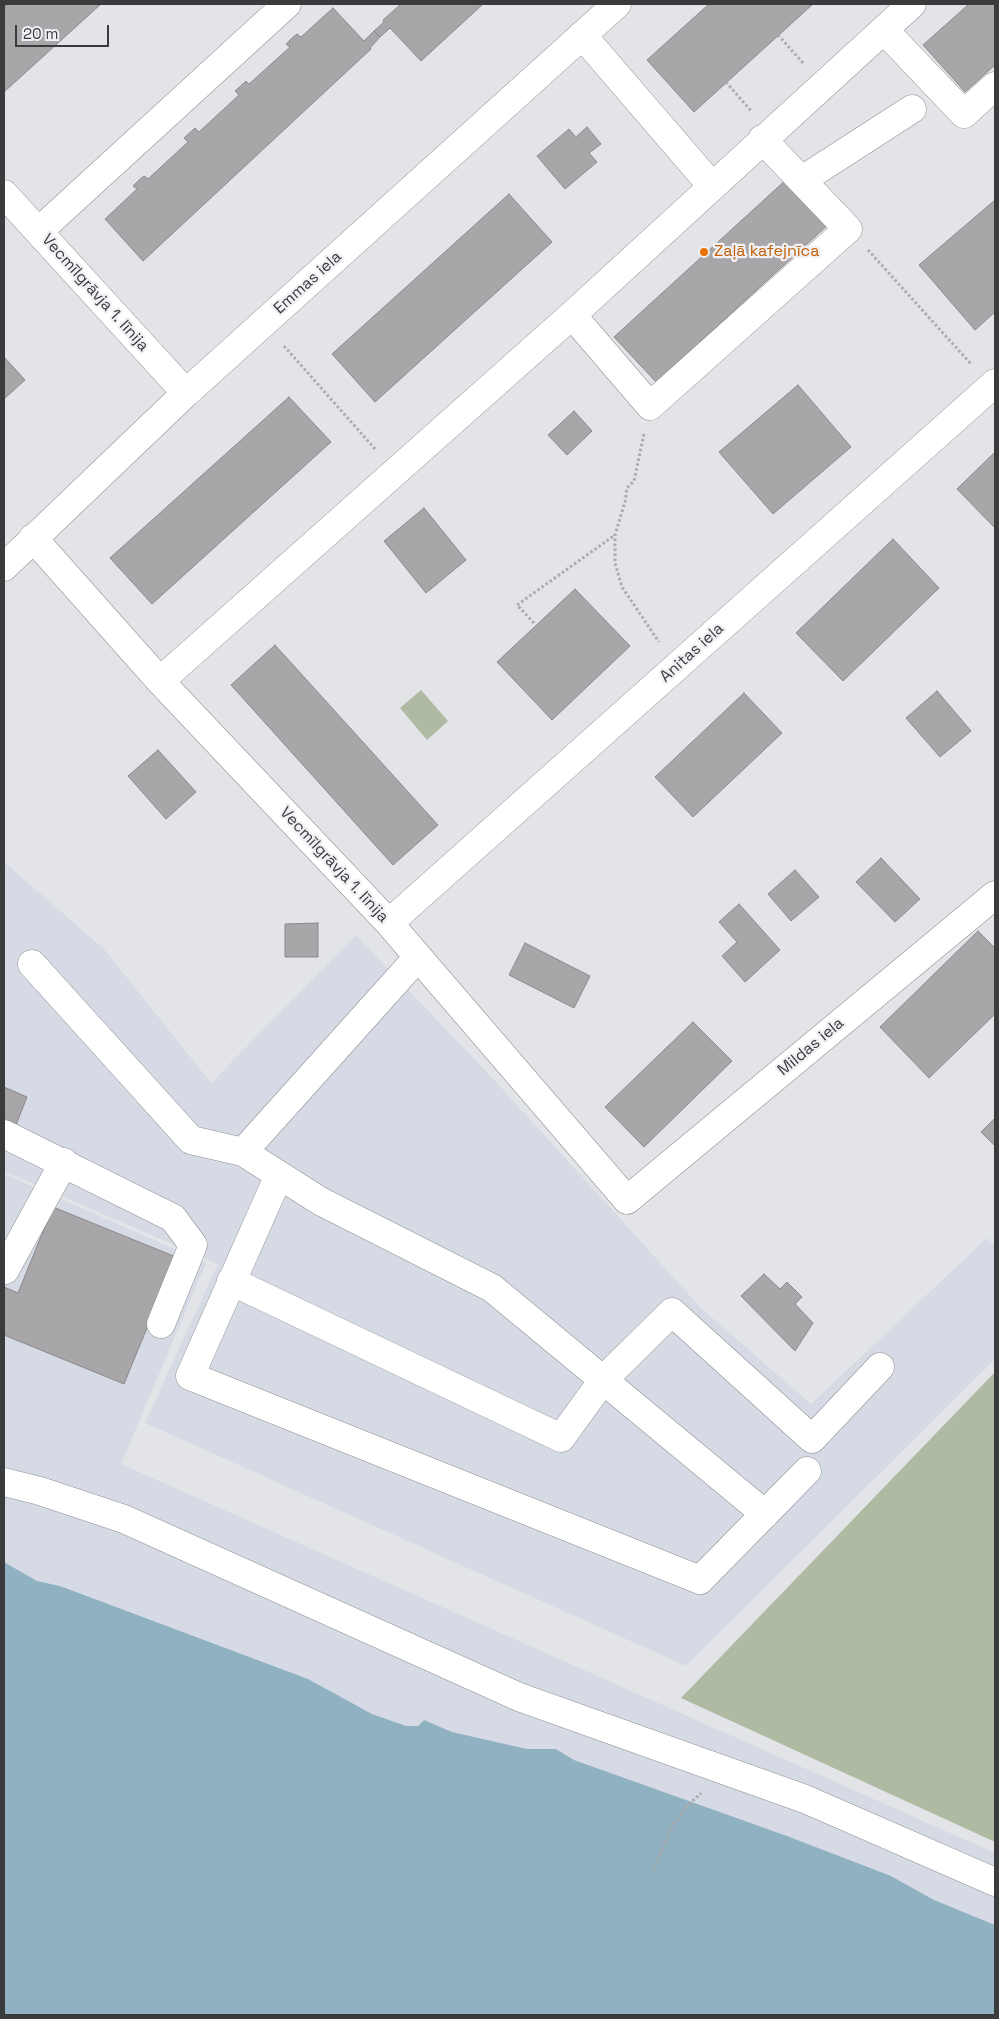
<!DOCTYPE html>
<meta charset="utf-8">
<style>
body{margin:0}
#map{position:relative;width:999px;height:2019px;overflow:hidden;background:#e3e4e7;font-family:"Space Grotesk",sans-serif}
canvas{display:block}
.frame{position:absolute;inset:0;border:5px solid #3a3b3c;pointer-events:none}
.scale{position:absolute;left:15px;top:25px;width:94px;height:22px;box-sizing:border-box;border:2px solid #3a3b3c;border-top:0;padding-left:6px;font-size:15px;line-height:18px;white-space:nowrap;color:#3a3b3c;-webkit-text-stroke:4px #f0f1f4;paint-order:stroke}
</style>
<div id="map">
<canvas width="999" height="2019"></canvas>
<div class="frame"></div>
<div class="scale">20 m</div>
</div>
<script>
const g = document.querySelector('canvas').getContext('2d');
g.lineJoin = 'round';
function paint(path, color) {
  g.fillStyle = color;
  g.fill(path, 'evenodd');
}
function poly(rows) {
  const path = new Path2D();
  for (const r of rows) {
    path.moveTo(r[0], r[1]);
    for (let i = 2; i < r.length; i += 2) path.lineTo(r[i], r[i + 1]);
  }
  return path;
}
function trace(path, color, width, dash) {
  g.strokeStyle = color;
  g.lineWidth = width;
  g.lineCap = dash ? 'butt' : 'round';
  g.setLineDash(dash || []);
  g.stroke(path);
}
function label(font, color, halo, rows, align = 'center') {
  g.font = font + ' "Space Grotesk",sans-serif';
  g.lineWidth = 4.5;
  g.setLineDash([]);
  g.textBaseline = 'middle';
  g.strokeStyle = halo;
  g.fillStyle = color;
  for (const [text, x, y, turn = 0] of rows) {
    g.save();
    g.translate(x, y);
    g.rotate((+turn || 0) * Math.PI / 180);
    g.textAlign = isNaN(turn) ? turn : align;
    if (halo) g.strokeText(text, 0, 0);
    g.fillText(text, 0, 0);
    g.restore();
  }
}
const built = poly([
 [4,862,105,950,211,1083,356,935,497,1083,702,1309,811,1404,987,1238,995,1246,995,1359,686,1666,145,1423,218,1264,4,1171],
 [4,1174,206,1263,121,1464,995,1853,995,1925,934,1900,891,1876,787,1836,574,1760,556,1749,527,1749,452,1732,424,1720,418,1726,406,1726,372,1714,308,1679,60,1586,37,1581,4,1562]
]);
const green = poly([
 [421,690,448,721,427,740,400,708],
 [995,1372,995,1842,681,1698]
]);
const water = poly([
 [4,1562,37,1581,60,1586,308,1679,372,1714,406,1726,418,1726,424,1720,452,1732,527,1749,556,1749,574,1760,787,1836,891,1876,934,1900,995,1925,995,2015,4,2015]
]);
const building = poly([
 [7,4,101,4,4,92,4,7,7,4],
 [401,4,483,4,421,61,390,28,380,37,374,31,384,22,383,20,401,4],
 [709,4,813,4,694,112,647,60,709,4],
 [969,4,995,4,995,65,965,92,923,45,969,4],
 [333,8,364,41,374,31,380,37,370,48,371,49,143,261,105,219,137,189,133,186,139,180,144,176,148,179,188,142,184,138,195,128,199,132,239,95,235,91,246,81,249,84,290,47,286,44,292,38,297,34,301,37,333,8],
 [587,127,601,144,589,153,597,162,565,189,537,156,569,129,576,137,587,127],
 [788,178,830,223,656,382,614,337,788,178],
 [509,194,552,242,375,402,332,354,509,194],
 [995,200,995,312,975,330,919,265,995,200],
 [4,357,25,380,4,399,4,357],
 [798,385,851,447,773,514,719,452,798,385],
 [289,397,331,442,152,604,110,558,289,397],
 [574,411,592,431,567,455,548,435,574,411],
 [995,452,995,528,957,489,995,452],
 [424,508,466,560,426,593,384,541,424,508],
 [893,539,939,588,843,681,796,633,893,539],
 [575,589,630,646,552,720,497,662,575,589],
 [275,645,438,825,393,865,231,685,275,645],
 [937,691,971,731,940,757,906,718,937,691],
 [744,693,782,733,693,817,655,777,744,693],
 [158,750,196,792,166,819,128,776,158,750],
 [881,858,920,899,895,922,856,882,881,858],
 [795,870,819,897,791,921,768,894,795,870],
 [739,904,780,950,745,982,722,956,737,942,719,922,739,904],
 [318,923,318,957,285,957,285,924,318,923],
 [978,931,995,948,995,1014,929,1078,880,1027,978,931],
 [525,943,590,976,574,1008,509,975,525,943],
 [693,1022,732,1061,644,1147,605,1107,693,1022],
 [4,1087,27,1097,16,1125,4,1119,4,1087],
 [995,1118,995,1146,981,1132,995,1118],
 [53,1207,176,1257,124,1384,4,1335,4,1287,18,1293,53,1207],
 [764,1274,780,1289,787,1282,802,1297,795,1304,813,1323,795,1351,741,1296,764,1274]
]);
const path = poly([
 [778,35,803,63],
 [726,82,752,112],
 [868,250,971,364],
 [284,346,376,450],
 [644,434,634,481,627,488,625,502,615,535,615,563,622,587,659,642],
 [534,623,517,605,615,535],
 [654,1870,670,1830,688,1805,701,1793]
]);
const minor = poly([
 [884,30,964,114,995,86],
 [582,35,712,186],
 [802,180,912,109],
 [4,194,186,393],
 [39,231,287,4],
 [572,315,650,406,848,229,762,139],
 [33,538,160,681,389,923,627,1200,995,895],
 [4,567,186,393,617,4],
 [160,681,572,315,912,4],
 [389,923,995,383],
 [32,964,191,1140,243,1152,320,1201,492,1288,765,1514],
 [4,1134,173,1218,193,1245,161,1324],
 [243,1152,418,957],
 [279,1175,190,1376,700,1580,807,1471],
 [5,1270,64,1162],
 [231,1281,561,1438,603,1380,672,1312,812,1439,880,1367],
 [4,1482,40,1491,124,1519,519,1697,805,1799,995,1882]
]);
const markers = [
 [704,252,5,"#e8710a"]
];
const foodNames = [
 ["Zaļā kafejnīca",714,252]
];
const streetNames = [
 ["Emmas iela",308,283,-42],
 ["Vecmīlgrāvja 1. līnija",95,293,48],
 ["Anitas iela",692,653,-42],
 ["Vecmīlgrāvja 1. līnija",334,865,47],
 ["Mildas iela",811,1047,-40]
];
paint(built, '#d5dae4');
paint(green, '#afbaa3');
paint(water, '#8fb1c1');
paint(building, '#a8a6a9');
trace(building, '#8b898c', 1);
trace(minor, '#8f9093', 29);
trace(path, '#aaabad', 3, [2.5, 2.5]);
trace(minor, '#fff', 28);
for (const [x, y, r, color] of markers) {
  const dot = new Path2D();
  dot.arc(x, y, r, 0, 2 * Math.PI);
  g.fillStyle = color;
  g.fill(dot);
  trace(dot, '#f0f1f4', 2);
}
label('16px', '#c56008', '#f0f1f4', foodNames, 'left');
label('16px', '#3a3b3c', '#f0f1f4', streetNames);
</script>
